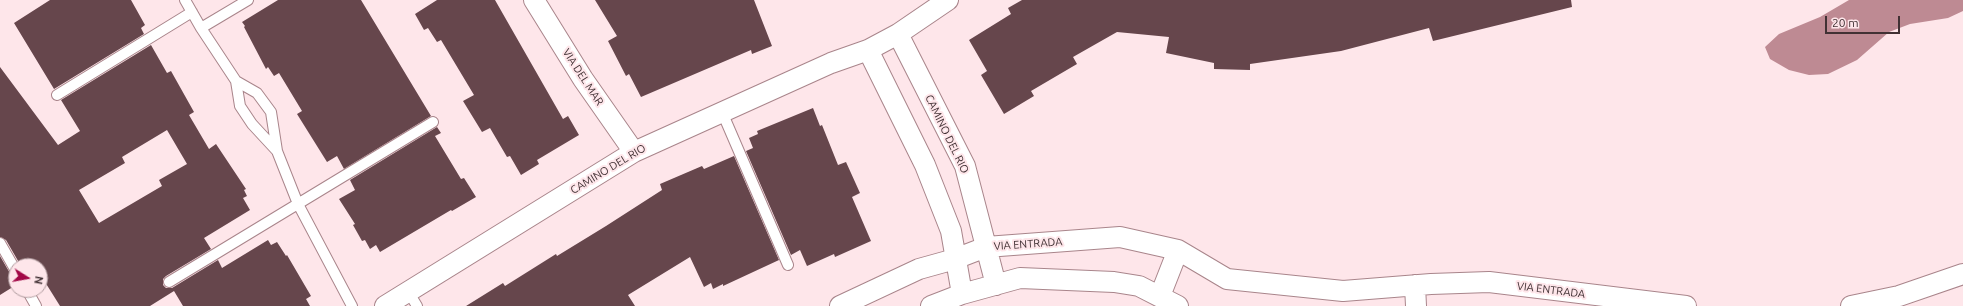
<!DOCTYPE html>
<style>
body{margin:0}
#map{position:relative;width:1963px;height:306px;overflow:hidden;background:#fee6ea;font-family:Ubuntu,sans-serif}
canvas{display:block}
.north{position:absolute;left:8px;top:258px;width:40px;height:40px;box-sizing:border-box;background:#fee6ea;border:1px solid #b29ea1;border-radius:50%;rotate:101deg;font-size:11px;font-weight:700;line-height:16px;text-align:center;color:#413134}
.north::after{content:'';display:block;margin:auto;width:14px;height:18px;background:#a20947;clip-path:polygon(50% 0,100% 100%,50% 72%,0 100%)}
.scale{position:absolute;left:1825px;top:16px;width:75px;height:18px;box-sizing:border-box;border:2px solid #413134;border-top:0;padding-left:5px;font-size:12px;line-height:14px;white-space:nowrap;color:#413134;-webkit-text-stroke:3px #fee6ea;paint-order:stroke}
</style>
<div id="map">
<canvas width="1963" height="306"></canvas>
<div class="north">N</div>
<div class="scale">20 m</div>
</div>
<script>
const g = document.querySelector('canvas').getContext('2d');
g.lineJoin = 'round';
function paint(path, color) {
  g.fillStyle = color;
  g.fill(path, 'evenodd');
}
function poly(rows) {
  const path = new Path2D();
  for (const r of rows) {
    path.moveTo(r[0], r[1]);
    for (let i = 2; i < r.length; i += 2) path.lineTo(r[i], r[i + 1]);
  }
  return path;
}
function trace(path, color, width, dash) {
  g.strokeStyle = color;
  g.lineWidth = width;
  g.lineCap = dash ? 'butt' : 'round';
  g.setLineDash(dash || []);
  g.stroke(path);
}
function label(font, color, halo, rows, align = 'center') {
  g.font = font + ' Ubuntu,sans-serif';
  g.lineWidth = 4;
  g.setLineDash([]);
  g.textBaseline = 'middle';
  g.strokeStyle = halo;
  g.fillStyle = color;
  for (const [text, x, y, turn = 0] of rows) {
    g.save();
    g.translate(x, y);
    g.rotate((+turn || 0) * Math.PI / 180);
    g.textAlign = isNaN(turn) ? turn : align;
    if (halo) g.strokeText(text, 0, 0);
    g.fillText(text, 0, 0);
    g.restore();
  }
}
const water = poly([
 [1849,0,1963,0,1963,11,1948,18,1910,24,1889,32,1857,60,1828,74,1809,75,1789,70,1770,59,1765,47,1779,34,1820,17]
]);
const building = poly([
 [50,0,131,0,145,25,141,28,144,34,54,89,14,23],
 [278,0,361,0,431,116,344,169,337,156,327,162,297,114,302,111,279,73,274,76,268,67,266,69,244,27,245,26,242,22],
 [437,0,495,0,563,119,568,116,579,135,537,160,539,164,521,175,510,156,507,157,490,128,482,132,463,101,474,95,441,40,437,42,428,28,424,30,415,14],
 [595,0,754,0,772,46,752,54,751,50,641,97,629,74,626,76,608,41,617,36],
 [1022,0,1571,0,1572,7,1433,41,1429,28,1341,51,1250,64,1250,70,1214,69,1214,63,1166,53,1169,37,1117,32,1073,57,1077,64,1031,91,1034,96,1004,114,981,75,987,71,969,40,1011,14,1008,8],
 [151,45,167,73,171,71,194,112,189,115,209,149,216,144,246,189,244,190,247,196,243,198,250,210,204,238,211,249,166,276,163,279,163,285,166,288,172,288,218,260,222,268,268,240,271,245,277,242,286,256,287,255,311,296,306,299,310,306,183,306,174,291,150,306,60,306,40,274,40,266,21,266,6,240,0,237,0,67,58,145,80,131,61,100],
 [167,130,187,164,159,180,162,186,99,223,79,190,125,163,122,157],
 [813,108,820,126,822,125,838,165,846,162,860,193,852,197,871,241,835,257,834,254,807,266,800,250,791,255,746,151,753,148,749,138,758,134,757,131],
 [437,127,441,133,435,136,461,179,464,178,476,197,452,211,451,210,380,252,376,245,370,249,365,240,362,241,353,225,355,224,339,199,355,190,350,180],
 [734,156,779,260,723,286,723,284,713,289,711,283,704,287,690,257,628,295,635,306,466,306,503,283,505,286,556,254,557,256,606,226,662,190,660,184,702,166,704,169],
 [0,256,11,275,16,277,16,285,0,295]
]);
const service = poly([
 [185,0,201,28,236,81,240,106,252,124,277,151],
 [201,28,248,0],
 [236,81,257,93,271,112,277,151,298,204,352,306],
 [57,95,192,12],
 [722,112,788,265],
 [0,243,16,271],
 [169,282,433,122],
 [27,290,36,306],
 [408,291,417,306]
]);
const minor = poly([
 [534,0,583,79,634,152],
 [898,34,965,166,996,285],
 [868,50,925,165,951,231,962,294],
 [1415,285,1416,306],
 [1160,296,1178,250],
 [385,306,634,152,831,63,868,50,898,34,948,0],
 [840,306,919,269,955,259,986,247,1120,237,1178,250,1227,279,1343,291,1431,284,1489,282,1686,306],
 [931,306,962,294,1020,278,1114,282,1139,286,1178,306],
 [1851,306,1899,296,1963,274]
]);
const streetNames = [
 ["VIA DEL MAR",583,77,57],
 ["CAMINO DEL RIO",947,134,64],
 ["CAMINO DEL RIO",608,169,-31],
 ["VIA ENTRADA",1028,244,-4],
 ["VIA ENTRADA",1551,290,7]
];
paint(water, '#be8a93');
paint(building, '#66464c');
trace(service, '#a9858b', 12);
trace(minor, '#a9858b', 22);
trace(service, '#fff', 10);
trace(minor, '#fff', 20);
label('11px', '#413134', '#fee6ea', streetNames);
</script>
